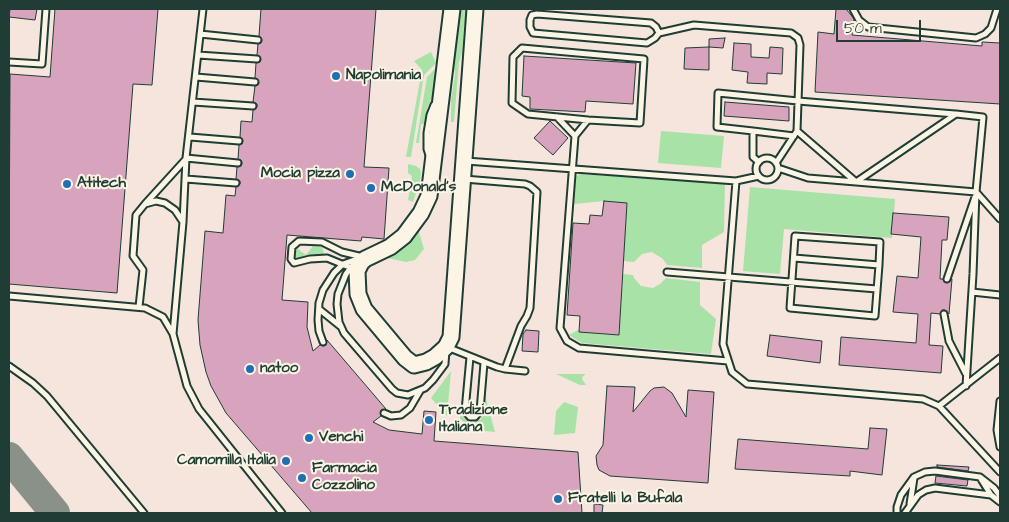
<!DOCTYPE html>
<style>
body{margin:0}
#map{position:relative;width:1009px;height:522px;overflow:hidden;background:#f5e5dd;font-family:"Architects Daughter",sans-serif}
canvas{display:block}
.frame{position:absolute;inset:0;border:10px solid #1f3d34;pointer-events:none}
.scale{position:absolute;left:836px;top:20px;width:85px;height:22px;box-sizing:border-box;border:2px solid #1f3d34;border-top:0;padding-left:6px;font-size:15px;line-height:18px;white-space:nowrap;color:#1f3d34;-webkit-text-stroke:4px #fcf5e5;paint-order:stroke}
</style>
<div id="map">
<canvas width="1009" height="522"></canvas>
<div class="frame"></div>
<div class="scale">50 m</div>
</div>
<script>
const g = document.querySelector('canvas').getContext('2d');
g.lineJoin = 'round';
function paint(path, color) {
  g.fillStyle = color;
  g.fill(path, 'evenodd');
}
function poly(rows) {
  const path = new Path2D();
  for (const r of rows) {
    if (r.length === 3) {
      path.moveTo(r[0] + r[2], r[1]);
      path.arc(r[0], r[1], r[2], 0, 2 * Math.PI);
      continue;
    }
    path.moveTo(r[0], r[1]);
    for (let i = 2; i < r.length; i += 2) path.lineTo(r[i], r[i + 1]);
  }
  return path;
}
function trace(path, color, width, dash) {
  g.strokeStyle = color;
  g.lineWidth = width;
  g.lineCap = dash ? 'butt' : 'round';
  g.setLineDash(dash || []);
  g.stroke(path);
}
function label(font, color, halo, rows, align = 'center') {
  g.font = font + ' "Architects Daughter",sans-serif';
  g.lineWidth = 4;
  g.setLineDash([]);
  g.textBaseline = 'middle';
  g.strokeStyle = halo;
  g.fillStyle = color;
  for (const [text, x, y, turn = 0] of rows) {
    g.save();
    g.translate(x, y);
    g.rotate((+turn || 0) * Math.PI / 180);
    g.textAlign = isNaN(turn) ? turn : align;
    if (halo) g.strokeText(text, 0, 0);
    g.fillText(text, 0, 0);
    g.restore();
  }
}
const green = poly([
 [458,9,469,9,468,21,464,26,462,53,459,62,454,122,451,122,451,100,455,74,452,53],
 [431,52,436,63,424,75,411,157,406,157,422,70,414,61],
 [438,66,435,92,427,108,425,124,421,124,419,143,416,143,427,77],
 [661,131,724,136,721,168,658,163],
 [408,164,416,166,420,169,421,173,420,181,413,202,408,200,412,176,408,173],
 [580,174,725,183,724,232,702,245,702,268,667,265,663,259,652,252,642,254,634,262,623,261,627,203,604,201,574,204,575,177],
 [750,187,895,199,892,238,784,229,780,274,743,271],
 [418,229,424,249,415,260,406,262,387,258,373,266,372,264],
 [300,245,298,249,306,255,313,246,322,247,324,254,313,254,296,258,295,257,296,249],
 [623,274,633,275,634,278,641,286,653,288,660,284,666,278,700,282,700,305,716,319,711,354,582,343,569,335,578,330,598,334,619,335],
 [451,371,447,416,431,398],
 [556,374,586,374,583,376,582,379,586,385,580,385],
 [485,395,495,432,475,430,460,419,460,409,464,418,467,420,474,422,481,419,484,414,483,397],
 [564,402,578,407,575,433,554,435,556,411]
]);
const taxiway = poly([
 [9,457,55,513]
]);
const building = poly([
 [10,9,37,9,35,20,9,17,10,9],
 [55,9,158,9,152,85,133,84,117,293,9,284,10,74,50,77,55,9],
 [261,9,376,9,364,167,389,168,384,239,362,237,361,241,287,235,282,300,308,302,307,327,313,351,320,345,323,346,326,345,327,340,386,409,381,410,381,416,373,422,389,430,422,434,424,411,436,412,434,441,578,452,582,513,312,513,226,413,211,386,206,372,200,345,198,320,205,231,223,233,226,195,235,196,236,187,240,184,240,181,236,179,237,167,241,166,242,163,241,160,238,159,239,145,242,144,243,141,240,137,241,121,252,122,253,110,257,107,257,104,253,102,255,86,258,85,259,82,255,78,256,63,260,62,261,59,257,55,258,44,261,43,262,40,259,36,261,9],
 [836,9,846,9,851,15,854,19,852,35,982,46,982,42,1000,43,1000,104,815,92,818,32,834,34,836,9],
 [725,38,723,48,709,47,709,39,725,38],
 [734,43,751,44,751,57,769,58,770,47,783,48,782,74,767,73,767,84,747,83,748,72,732,70,734,43],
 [709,47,709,70,684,69,685,48,709,47],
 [524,56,636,63,633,104,586,101,585,112,530,109,530,97,522,96,524,56],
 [725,102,789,107,789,121,724,116,725,102],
 [550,121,568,138,553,155,534,138,550,121],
 [604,201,627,203,619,335,579,332,580,316,567,315,573,223,589,224,590,215,602,216,604,201],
 [893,213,949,217,947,240,942,240,940,279,943,279,944,282,947,283,952,279,949,314,945,310,942,310,940,314,931,313,929,345,943,346,941,373,839,365,841,337,916,343,918,314,893,312,897,276,918,278,921,237,891,234,893,213],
 [526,330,539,331,538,352,522,351,523,334,526,330],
 [770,335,822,341,820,363,767,356,770,335],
 [607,386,635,387,633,412,650,391,654,388,664,387,672,393,686,417,688,390,714,392,708,483,610,476,599,470,597,465,596,456,603,445,607,386],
 [870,428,887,429,882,475,850,471,850,476,735,469,738,439,868,449,870,428],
 [937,465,969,467,968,471,937,467,937,465],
 [936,476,968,480,967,486,935,483,936,476],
 [594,504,603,505,602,513,594,513,594,504]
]);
const service = poly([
 [203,9,186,158,183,222,173,334,187,386,199,409,282,513],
 [853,9,859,20,868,27,976,38,985,34,991,28,997,9],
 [537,14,651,23,656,27,659,33,655,38,647,43,533,33,530,27,530,20,532,15,537,14],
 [659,33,694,25,791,33,798,38,800,45,797,131],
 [200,34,258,40],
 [198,55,257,59],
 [9,62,42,64,46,9],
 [196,77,255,82],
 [193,102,253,106],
 [557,117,575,136],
 [588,120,528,114,512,103,513,57,522,48,644,59,640,123,588,120,575,136,560,328,567,341,579,348,728,361],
 [753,131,717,127,718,93,798,101,955,114],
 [190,137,239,141],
 [429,155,427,149,427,133,430,115,434,105],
 [186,158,238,163],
 [767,169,11],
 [466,161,736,181,759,176],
 [759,162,753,157,753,131,794,136],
 [776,163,797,131,856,182,956,114,983,117,976,192,973,274,966,386],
 [778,168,808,178,976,192,1000,219],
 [186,179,236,183],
 [464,179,525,184,530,186,537,192,530,308,527,316,521,326,505,369],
 [736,181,723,344,732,372,747,384,923,399,939,406,1000,472],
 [145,204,186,159],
 [794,258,879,265,875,316,790,308,795,236,880,242,879,265],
 [353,265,346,274,338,294,337,304,339,322,344,333,392,389,397,393,408,395,425,388,433,380,445,364,446,350],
 [354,269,327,258,310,259,294,263,291,259,292,247,299,241,322,242,342,252,363,257],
 [667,272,877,289],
 [947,279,975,197],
 [972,292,1000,295],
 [9,296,145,308,163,317,173,334],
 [139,307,143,270,133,256,136,215,145,204,156,201,165,203,175,210,183,222],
 [319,309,340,326],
 [944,314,949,341,966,374],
 [323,342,319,331,318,320,319,303,323,290,334,273,343,264,360,258],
 [447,347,497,367,505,369,525,371],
 [470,357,465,411,470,417,475,417,480,411,484,363],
 [9,366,33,383,47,396,144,513],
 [1000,401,997,430,1000,447],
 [939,406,1000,358],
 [384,413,391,416,401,415,410,408,420,391],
 [981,479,991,495],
 [910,504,914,478],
 [897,513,897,507,901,495,914,477,925,472,935,471,980,477,994,488,1000,496],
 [905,513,918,495,926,490,935,488,991,495,1000,502]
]);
const primary = poly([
 [452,9,429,196,421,213,404,236,390,247,365,259,361,263,357,271,358,294,364,309,405,358,414,365,426,362,435,357,446,347,451,337,475,9]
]);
const markers = [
 [336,76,5,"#1f6fb2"],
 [350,174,5,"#1f6fb2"],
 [67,184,5,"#1f6fb2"],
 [371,188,5,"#1f6fb2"],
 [250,369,5,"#1f6fb2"],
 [429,420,5,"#1f6fb2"],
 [309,438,5,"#1f6fb2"],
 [286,461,5,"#1f6fb2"],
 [302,478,5,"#1f6fb2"],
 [558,499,5,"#1f6fb2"]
];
const poiNames = [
 ["Napolimania",346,76],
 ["Mocia pizza",340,174,"right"],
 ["Atitech",77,184],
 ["McDonald's",381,188],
 ["natoo",260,369],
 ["Tradizione",439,411],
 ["Italiana",439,428],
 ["Venchi",319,438],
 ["Camomilla Italia",276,461,"right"],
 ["Farmacia",312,469],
 ["Cozzolino",312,486],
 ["Fratelli la Bufala",568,499]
];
paint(green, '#a9e2a7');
trace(taxiway, '#8a9188', 30);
paint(building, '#d8a4bd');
trace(building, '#1f3d34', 1);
trace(service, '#1f3d34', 9);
trace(primary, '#1f3d34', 19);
trace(service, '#fcf5e5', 5);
trace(primary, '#fcf5e5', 15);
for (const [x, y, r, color] of markers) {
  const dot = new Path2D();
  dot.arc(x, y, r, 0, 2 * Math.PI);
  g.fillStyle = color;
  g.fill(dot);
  trace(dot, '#fcf5e5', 2);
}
label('bold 15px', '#1f3d34', '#fcf5e5', poiNames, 'left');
</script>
